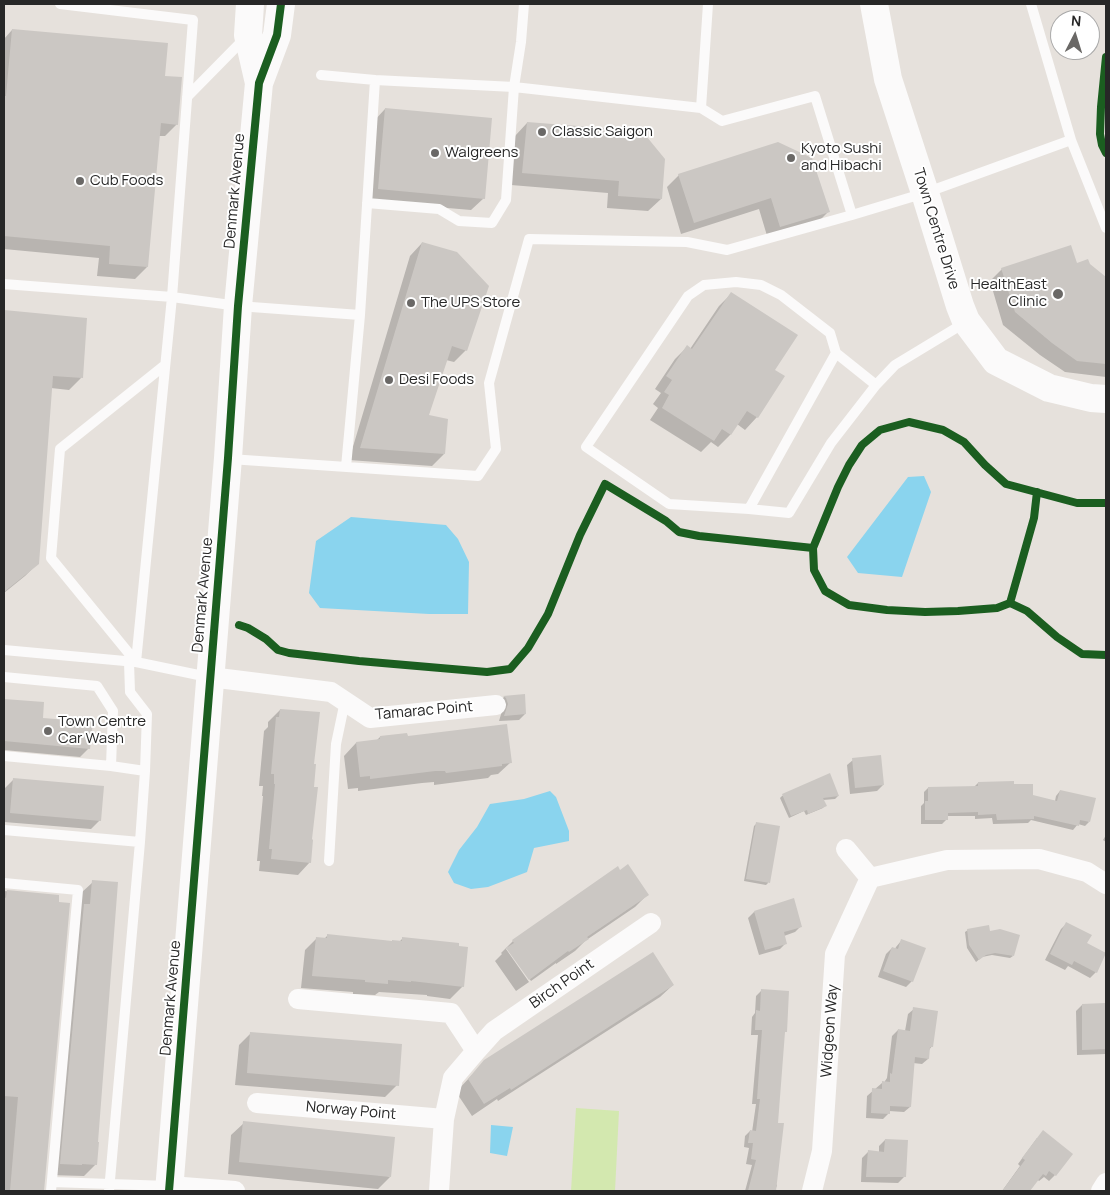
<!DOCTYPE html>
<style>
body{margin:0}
#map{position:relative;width:1110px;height:1195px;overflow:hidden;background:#e6e1dc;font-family:Manrope,sans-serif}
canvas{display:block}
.frame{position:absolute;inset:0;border:5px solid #272727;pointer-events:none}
.north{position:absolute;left:1050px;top:10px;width:50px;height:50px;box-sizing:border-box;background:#fff;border:1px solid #a9a9a9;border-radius:50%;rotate:5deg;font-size:14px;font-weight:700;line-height:20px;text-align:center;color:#272727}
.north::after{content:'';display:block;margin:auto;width:18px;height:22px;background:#6a6866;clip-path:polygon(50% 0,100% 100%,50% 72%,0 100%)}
</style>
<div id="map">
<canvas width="1110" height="1195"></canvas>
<div class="frame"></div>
<div class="north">N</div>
</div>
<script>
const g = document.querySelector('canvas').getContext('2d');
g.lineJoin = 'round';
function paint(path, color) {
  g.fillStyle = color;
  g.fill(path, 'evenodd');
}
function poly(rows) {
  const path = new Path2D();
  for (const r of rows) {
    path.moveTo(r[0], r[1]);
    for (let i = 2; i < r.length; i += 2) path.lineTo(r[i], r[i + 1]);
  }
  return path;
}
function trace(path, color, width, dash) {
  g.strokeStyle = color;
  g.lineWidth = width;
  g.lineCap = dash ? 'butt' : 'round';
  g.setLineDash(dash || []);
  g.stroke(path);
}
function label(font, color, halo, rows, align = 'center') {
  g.font = font + ' Manrope,sans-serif';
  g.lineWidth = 4;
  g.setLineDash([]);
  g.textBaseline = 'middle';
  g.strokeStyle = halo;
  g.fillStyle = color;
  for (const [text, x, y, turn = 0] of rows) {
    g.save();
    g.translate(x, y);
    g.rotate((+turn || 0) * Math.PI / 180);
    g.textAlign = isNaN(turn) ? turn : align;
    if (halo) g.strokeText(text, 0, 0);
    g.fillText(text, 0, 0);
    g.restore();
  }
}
const pitch = poly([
 [576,1108,619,1111,615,1191,571,1191]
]);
const water = poly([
 [924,476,931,492,902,577,858,573,847,557,908,477],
 [351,517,446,525,458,539,469,562,468,614,429,614,320,608,309,593,316,541],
 [550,791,556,797,569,831,569,841,534,848,527,872,488,887,471,889,454,883,448,872,459,850,477,827,490,804,524,799],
 [491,1125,513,1127,507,1156,490,1153]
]);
const shadow = poly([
 [12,30,164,77,177,124,165,136,158,136,147,267,135,279,97,276,99,258,4,249,4,39],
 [385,109,484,198,471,210,366,201,373,122],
 [527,123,661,199,648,211,607,208,608,193,511,185,515,136],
 [679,175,828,212,816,224,768,239,759,209,681,234,667,187],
 [422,243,466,350,454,362,446,360,428,416,444,454,432,466,349,460,410,256],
 [1076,264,1089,265,1106,278,1106,377,1065,372,1040,355,1003,325,990,281,1002,269],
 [731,294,774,370,783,377,757,417,745,430,737,424,730,435,718,447,711,442,701,452,650,420,658,408,653,404,661,393,655,389,675,359,687,347,690,349,719,306],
 [4,312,85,319,81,378,69,390,51,388,38,563,25,576,4,593],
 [524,696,525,714,519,720,499,721,502,711,499,703,504,697],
 [4,700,43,704,42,719,89,748,80,757,4,750],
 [280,710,313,766,310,862,298,875,259,871,260,861,257,861,263,796,262,796,263,786,259,786,264,731,268,727,268,722],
 [380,737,407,738,511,762,498,774,491,775,488,778,434,785,434,782,422,783,358,791,358,788,348,789,344,756,356,743,376,741],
 [853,760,883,785,877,791,850,794,847,765],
 [829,775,838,796,835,799,823,800,825,805,823,808,806,815,804,811,789,818,780,798,782,796],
 [14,779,100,820,91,829,4,822,5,788],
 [978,783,1012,785,1032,796,1055,801,1056,796,1060,791,1089,822,1085,826,1078,824,1073,830,1031,820,1028,823,993,824,992,818,975,819,975,816,947,816,947,819,942,824,921,824,921,806,924,803,924,792,928,788,974,787],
 [757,823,768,883,766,885,744,881,754,826],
 [1106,835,1106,842,1103,840],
 [620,871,647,895,635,907,585,941,575,951,556,964,556,963,531,981,508,947,506,949,529,982,516,991,495,961,502,954,501,953,513,941],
 [93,882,96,1164,84,1176,49,1175,81,893],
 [4,891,58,896,57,903,69,904,43,1191,4,1191],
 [754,912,801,926,795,932,784,936,786,943,780,949,759,955,748,918],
 [1067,923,1096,972,1090,978,1068,966,1065,970,1045,960,1061,929],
 [968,930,989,933,1013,956,1010,958,992,955,982,957,976,962,967,948,965,932],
 [327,936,399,942,402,939,463,986,450,999,427,996,427,995,379,992,375,995,353,994,353,992,301,988,305,950,317,938,324,939],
 [901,941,912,981,906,987,878,977,886,954,892,948,895,949,896,947],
 [673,985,660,997,498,1101,497,1099,472,1116,456,1092,485,1061],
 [761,991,786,1031,783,1034,776,1124,776,1184,777,1185,775,1191,745,1191,752,1165,746,1164,749,1148,744,1147,745,1136,750,1131,752,1132,756,1104,752,1104,758,1035,751,1035,752,1017,755,1013,756,996],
 [1082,1005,1104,1005,1106,1028,1106,1054,1077,1055,1076,1011],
 [914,1009,932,1046,929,1050,928,1059,922,1064,913,1063,910,1107,904,1112,889,1111,889,1113,883,1119,866,1118,867,1096,882,1083,885,1083,885,1081,887,1078,892,1036,898,1030,905,1031,908,1014],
 [251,1033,397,1085,385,1097,235,1085,239,1045],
 [244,1123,390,1177,378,1189,228,1174,231,1135],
 [1037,1138,1055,1175,1049,1181,1044,1177,1039,1181,1037,1179,1029,1191,1002,1191,1020,1166,1018,1164],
 [885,1140,904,1177,898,1183,861,1182,862,1158,868,1152,879,1152,879,1146]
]);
const building = poly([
 [12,29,168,43,165,76,182,77,178,125,161,123,148,267,109,264,110,246,4,236,4,96,6,96],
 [385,108,492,118,485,199,378,189],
 [527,122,642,131,665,159,662,199,618,196,619,181,522,173],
 [778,142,812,158,830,212,780,227,771,198,694,223,678,174],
 [422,242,457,252,489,286,467,351,452,346,429,415,448,419,445,454,360,448],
 [1071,245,1077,263,1088,259,1090,264,1106,277,1106,364,1077,361,1052,343,1015,312,1001,268],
 [731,292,798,335,775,370,785,376,758,418,747,411,731,435,722,429,714,441,662,408,669,395,664,392,672,380,666,376,687,345,692,349],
 [4,310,87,318,83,378,53,376,39,564,4,592],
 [525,694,526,714,504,716,508,704,506,698,503,696],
 [4,699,44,702,43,718,93,722,90,749,4,741],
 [280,709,320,712,314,764,316,764,314,787,318,787,312,839,313,840,311,863,271,859,272,849,269,849,275,784,274,784,274,774,271,774,276,717,279,717],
 [507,724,512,763,502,764,502,766,446,773,445,771,435,771,370,779,370,776,360,777,356,742,380,739,380,736,407,733,408,736],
 [881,755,884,785,855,788,852,758],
 [830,773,839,796,823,798,827,806,808,814,807,810,791,816,782,794],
 [13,778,104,786,101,821,10,813],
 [1014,781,1014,784,1033,784,1033,795,1057,801,1060,790,1096,798,1090,822,1080,820,1079,826,1034,816,1034,819,997,820,996,814,978,815,978,812,948,813,948,820,925,820,925,801,928,801,928,787,978,786,978,782],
 [756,822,780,826,770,883,746,879],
 [628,864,649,895,587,937,589,939,569,952,568,951,529,980,506,948,514,943,512,940,618,866,620,870],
 [92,880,118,882,98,1142,99,1142,97,1165,82,1164,82,1165,60,1164,84,904,90,904],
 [7,890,59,895,59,902,70,903,44,1191,10,1191,18,1097,4,1096,4,897,6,898],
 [794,898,802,927,784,932,787,944,765,950,754,911],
 [1066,922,1092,935,1087,943,1106,953,1097,973,1074,961,1072,965,1050,954],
 [989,925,990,931,1000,929,1020,935,1014,956,995,953,986,955,979,960,969,945,967,929],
 [327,934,392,941,392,940,402,941,402,937,459,943,459,946,468,947,464,987,411,981,411,982,388,980,388,984,365,982,365,980,312,976,316,937,327,938],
 [901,939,926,948,913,982,883,971,892,947,898,949],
 [653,952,674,985,511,1090,510,1088,484,1104,468,1079,484,1060],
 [761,989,789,991,787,1032,785,1032,778,1123,784,1123,776,1191,748,1191,756,1160,751,1159,753,1143,748,1143,750,1130,756,1131,760,1099,757,1099,762,1030,755,1030,756,1010,760,1011],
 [1105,1003,1106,1049,1082,1050,1082,1004],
 [913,1007,938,1011,933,1047,930,1047,929,1059,915,1057,911,1107,890,1106,890,1114,871,1113,872,1088,882,1089,882,1081,890,1082,890,1073,892,1074,898,1029,910,1031],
 [250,1032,402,1044,399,1086,247,1073],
 [243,1121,395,1137,391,1177,239,1162],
 [1043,1130,1073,1154,1056,1176,1049,1171,1046,1176,1043,1174,1030,1191,1002,1191,1025,1160,1022,1158],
 [885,1139,908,1140,906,1177,866,1177,868,1150,884,1152]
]);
const lane = poly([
 [60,4,193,20,172,297,136,662],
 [321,75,375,80],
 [187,97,246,37],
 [701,108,722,121,815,96,852,215,925,193,1071,140,1031,4],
 [1071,140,1106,228],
 [367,203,439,209,459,221,492,223,506,200,514,87,701,108,708,4],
 [4,284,172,297,238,306,360,315,375,80,514,87,521,42,524,4],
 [876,385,836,353,749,509,789,513,831,443,876,385,895,365,966,322],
 [230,459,478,476,496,449,489,383,529,239,687,242,727,250,852,215],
 [346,467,360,315],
 [749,509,669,504,586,447,688,296,704,285,736,282,761,285,781,295,830,333,836,353],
 [4,650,136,662,208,677],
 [136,662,51,558,60,449,165,365],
 [4,677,97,686,113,711,111,766,145,771],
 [4,756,111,766],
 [4,830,140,842,145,771,147,714,130,692,129,662],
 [329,861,336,744,345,701],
 [4,883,78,890,51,1191],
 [52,1182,169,1186],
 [109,1191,140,842]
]);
const street = poly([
 [210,677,331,692,370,718,496,705],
 [846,849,870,878],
 [870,878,947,860,1039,859,1087,872,1106,884],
 [298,999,451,1013,476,1051,453,1078,444,1119,439,1191],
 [476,1051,494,1031,651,923],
 [257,1103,444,1119],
 [170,1186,235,1191],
 [812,1191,822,1151,835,954,870,878],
 [1101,1191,1106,1183]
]);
const secondary = poly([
 [250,4,248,35,259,83],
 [874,4,888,79,925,193,960,306,966,321,996,361,1049,388,1091,398,1106,399],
 [169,1191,228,458,238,306,259,83,277,35,281,4]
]);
const cycleway = poly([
 [1106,57,1101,107,1100,134,1102,145,1106,153],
 [1106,503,1077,503,1006,484,985,465,964,442,943,430,909,422,880,430,862,445,849,465,838,487,813,548,814,570,825,591,849,605,887,610,925,612,958,611,997,608,1010,603,1027,611,1057,637,1082,654,1106,655],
 [1010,603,1034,518,1037,492],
 [239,625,248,628,266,639,278,650,289,653,359,661,487,672,510,669,528,648,548,614,580,535,605,484,666,521,679,532,699,536,813,548],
 [169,1191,228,458,238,306,259,83,277,35,281,4]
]);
const markers = [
 [542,132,5,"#6a6866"],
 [435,153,5,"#6a6866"],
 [791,158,5,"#6a6866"],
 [80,181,5,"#6a6866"],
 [1058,294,6,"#6a6866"],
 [411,303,5,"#6a6866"],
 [389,380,5,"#6a6866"],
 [48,731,5,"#6a6866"]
];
const poiNames = [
 ["Classic Saigon",552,132],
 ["Kyoto Sushi",801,149],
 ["and Hibachi",801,166],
 ["Walgreens",445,153],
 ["Cub Foods",90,181],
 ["HealthEast",1047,285,"right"],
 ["Clinic",1047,302,"right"],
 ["The UPS Store",421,303],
 ["Desi Foods",399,380],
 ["Town Centre",58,722],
 ["Car Wash",58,739]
];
const streetNames = [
 ["Denmark Avenue",235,191,-85],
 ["Town Centre Drive",936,229,73],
 ["Denmark Avenue",203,595,-85],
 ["Tamarac Point",424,711,-5],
 ["Birch Point",562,984,-35],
 ["Denmark Avenue",171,998,-85],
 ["Widgeon Way",830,1031,-86],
 ["Norway Point",351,1111,5]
];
paint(pitch, '#d3e8af');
paint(water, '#8ad4ee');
paint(shadow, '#0003');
paint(building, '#cbc7c3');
trace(lane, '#fbfafa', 10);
trace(street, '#fbfafa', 20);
trace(secondary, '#fbfafa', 28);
trace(cycleway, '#1b5e20', 8);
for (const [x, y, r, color] of markers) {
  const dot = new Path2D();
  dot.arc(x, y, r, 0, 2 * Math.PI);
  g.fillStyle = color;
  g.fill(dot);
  trace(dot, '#fff', 2);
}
label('15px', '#272727', '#fff', poiNames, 'left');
label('15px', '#272727', '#fff', streetNames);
</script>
